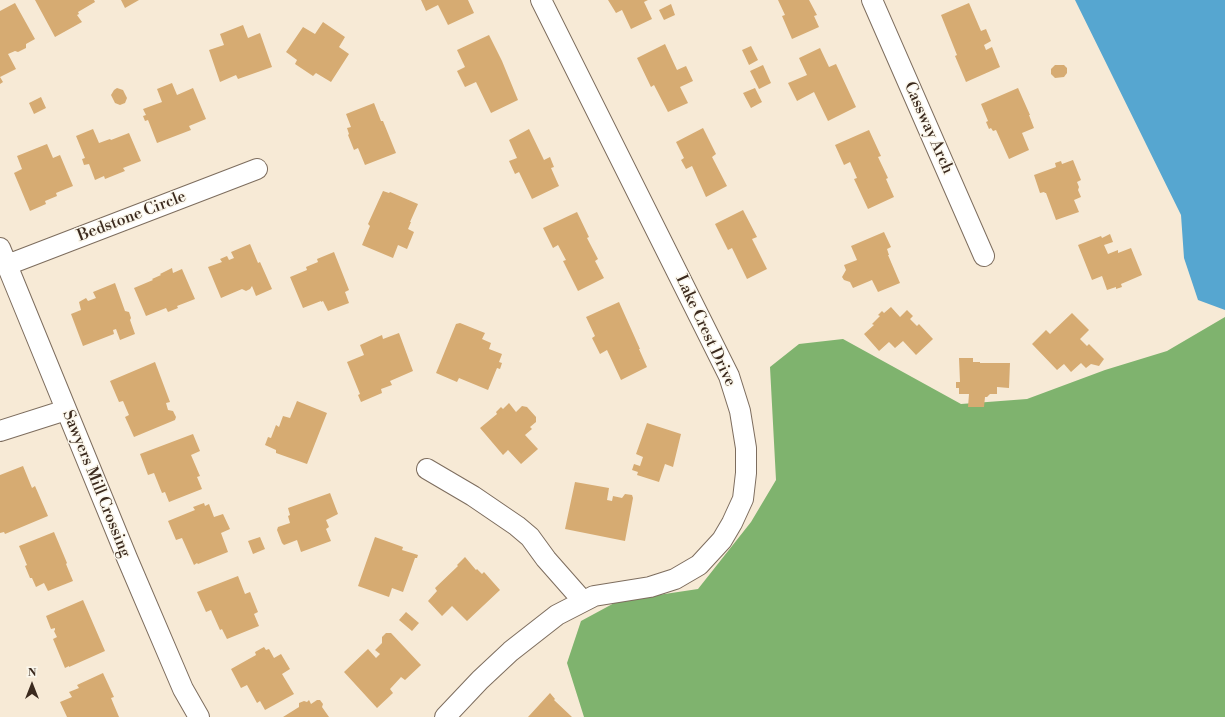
<!DOCTYPE html>
<style>
body{margin:0}
#map{position:relative;width:1225px;height:717px;overflow:hidden;background:#f7ead6;font-family:"Libre Bodoni",serif}
canvas{display:block}
.north{position:absolute;left:12px;top:665px;width:40px;height:40px;-webkit-text-stroke:3px #fbf7ec;paint-order:stroke;rotate:0deg;font-size:11px;font-weight:700;line-height:16px;text-align:center;color:#3b2a1e}
.north::after{content:'';display:block;margin:auto;width:14px;height:18px;background:#3b2a1e;clip-path:polygon(50% 0,100% 100%,50% 72%,0 100%)}
</style>
<div id="map">
<canvas width="1225" height="717"></canvas>
<div class="north">N</div>
</div>
<script>
const g = document.querySelector('canvas').getContext('2d');
g.lineJoin = 'round';
function paint(path, color) {
  g.fillStyle = color;
  g.fill(path, 'evenodd');
}
function poly(rows) {
  const path = new Path2D();
  for (const r of rows) {
    path.moveTo(r[0], r[1]);
    for (let i = 2; i < r.length; i += 2) path.lineTo(r[i], r[i + 1]);
  }
  return path;
}
function trace(path, color, width, dash) {
  g.strokeStyle = color;
  g.lineWidth = width;
  g.lineCap = dash ? 'butt' : 'round';
  g.setLineDash(dash || []);
  g.stroke(path);
}
function label(font, color, halo, rows, align = 'center') {
  g.font = font + ' "Libre Bodoni",serif';
  g.lineWidth = 3;
  g.setLineDash([]);
  g.textBaseline = 'middle';
  g.strokeStyle = halo;
  g.fillStyle = color;
  for (const [text, x, y, turn = 0] of rows) {
    g.save();
    g.translate(x, y);
    g.rotate((+turn || 0) * Math.PI / 180);
    g.textAlign = isNaN(turn) ? turn : align;
    if (halo) g.strokeText(text, 0, 0);
    g.fillText(text, 0, 0);
    g.restore();
  }
}
const forest = poly([
 [1225,317,1225,717,584,717,567,663,581,621,618,601,698,589,751,522,776,480,770,367,799,344,843,339,961,404,1027,399,1105,370,1167,351]
]);
const water = poly([
 [1075,0,1225,0,1225,310,1198,300,1184,258,1181,215]
]);
const building = poly([
 [35,0,94,0,95,2,78,12,79,14,77,15,82,22,55,37],
 [121,0,139,0,125,8],
 [421,0,468,0,474,13,448,25,438,5,426,11],
 [608,0,648,0,644,2,652,19,631,29,622,10,616,13],
 [778,0,809,0,817,15,814,16,819,27,792,39,782,16,785,15],
 [15,3,35,39,26,44,26,48,18,52,15,51,8,54,16,69,0,77,3,82,0,84,0,11],
 [969,3,981,31,986,29,991,41,984,45,986,50,992,47,1000,67,966,82,955,56,957,55,941,15],
 [671,4,675,15,664,20,659,10],
 [323,22,345,37,339,47,349,54,331,82,316,73,313,76,295,64,297,60,286,52,303,27,315,34],
 [243,25,248,38,260,33,272,67,238,79,236,75,220,82,209,50,224,45,220,34],
 [489,35,502,61,518,100,491,113,476,82,465,87,457,71,465,67,457,50],
 [665,44,677,70,686,66,693,81,680,87,688,103,668,112,654,85,651,87,637,58],
 [751,46,758,60,749,65,742,50],
 [820,48,829,67,836,64,856,107,828,121,814,92,797,101,788,83,807,75,799,58],
 [763,65,771,83,759,89,750,71],
 [1055,65,1064,65,1067,68,1067,73,1064,77,1055,78,1051,74,1051,69],
 [172,83,177,95,193,88,206,119,189,126,191,130,157,143,148,120,145,121,143,116,146,115,143,109,162,102,157,89],
 [117,88,123,90,127,98,125,103,120,105,115,103,111,95,114,90],
 [755,88,762,102,751,108,743,93],
 [1018,88,1030,115,1029,115,1034,128,1022,133,1029,150,1009,159,996,130,993,131,991,128,989,129,986,122,988,121,981,104],
 [41,97,46,108,34,114,29,103],
 [374,103,381,121,383,121,396,153,365,165,358,148,354,150,348,135,349,134,347,128,351,127,346,114],
 [703,128,716,154,712,157,727,186,706,197,692,166,686,169,681,160,684,158,676,142],
 [93,129,99,143,110,139,111,140,129,133,141,161,123,168,125,171,105,179,104,176,95,180,89,164,84,165,82,159,85,158,76,136],
 [529,129,544,160,550,157,554,167,551,168,559,186,532,199,519,172,515,174,509,161,517,158,509,140],
 [869,130,881,156,878,157,888,178,886,179,894,197,868,209,854,179,857,178,850,162,844,165,835,145],
 [47,144,53,158,60,155,73,186,56,193,57,196,45,201,46,204,30,211,14,173,22,169,17,156],
 [1073,160,1081,180,1077,182,1079,187,1078,190,1081,197,1074,200,1079,212,1056,220,1046,193,1045,193,1044,192,1040,193,1034,175,1056,167,1055,163,1061,161,1062,164],
 [383,191,389,193,390,192,418,204,410,222,411,222,408,229,414,232,407,249,398,245,393,258,362,245,370,226,368,224],
 [743,210,757,237,752,239,767,269,747,279,732,248,728,250,715,224],
 [577,212,589,237,587,238,598,259,595,261,604,278,578,291,563,261,566,260,558,245,553,248,543,228],
 [884,232,891,247,887,249,889,255,888,255,900,283,878,292,872,280,853,288,850,282,844,280,842,277,846,270,844,265,857,260,851,246],
 [1110,234,1113,242,1104,245,1108,254,1118,250,1118,253,1131,248,1142,275,1121,284,1122,287,1116,289,1116,287,1107,290,1102,276,1092,280,1078,245,1101,236,1102,238],
 [250,244,258,263,260,262,272,289,256,296,252,286,250,289,246,291,242,289,221,298,208,267,222,262,220,259,227,256,229,260,234,258,231,252],
 [334,252,349,290,345,292,349,303,328,311,323,301,321,302,321,301,303,308,290,277,307,270,306,267,318,262,317,259],
 [172,268,173,273,182,269,195,299,177,306,178,308,168,312,166,308,146,316,134,288,153,280,152,279,161,275,160,274],
 [115,283,125,311,129,312,131,318,130,320,135,334,120,340,116,329,113,330,114,334,83,346,71,314,81,310,79,302,86,298,88,301,96,298,93,292],
 [619,302,640,349,639,349,647,367,621,380,607,350,600,354,592,338,595,336,586,317],
 [891,307,900,317,907,310,913,316,910,319,917,326,919,324,933,339,916,355,903,341,895,348,889,342,879,351,864,334,874,325,872,324,880,316,878,315,882,311,884,313],
 [1072,313,1089,330,1080,339,1087,346,1089,344,1104,359,1099,366,1091,364,1086,368,1081,363,1071,372,1064,364,1057,370,1032,344,1046,330,1050,334],
 [460,323,485,333,482,339,491,343,489,349,502,354,499,362,502,363,500,369,497,368,488,390,459,378,457,382,436,373,456,324],
 [399,333,413,371,390,381,392,385,381,389,382,393,361,402,358,395,360,394,347,362,364,355,360,345,382,335,383,339],
 [959,358,973,358,973,362,980,362,980,363,1010,363,1009,388,997,387,997,394,990,394,987,397,985,397,984,407,968,407,969,394,959,394,959,388,956,388,956,382,960,382],
 [155,362,170,402,166,403,168,410,173,411,176,417,175,420,134,437,125,417,129,415,123,401,119,402,110,381],
 [297,401,327,413,307,464,276,453,276,450,265,445,268,437,271,438,276,425,279,427,283,416,290,418],
 [509,403,516,412,522,406,527,407,536,417,536,422,530,427,532,429,525,435,538,449,521,464,508,450,503,455,480,428,497,414,496,412,501,407,503,409],
 [647,423,681,434,673,467,665,464,659,482,637,475,638,472,632,470,634,464,640,466,643,457,636,454],
 [193,434,200,451,191,455,200,476,197,477,202,489,169,502,165,492,162,493,154,473,148,475,140,454],
 [23,466,32,488,35,486,48,516,5,534,4,532,0,533,0,475],
 [575,482,609,488,607,500,612,501,613,496,622,498,625,494,632,495,633,498,625,541,565,529],
 [330,493,338,514,326,520,329,527,326,529,331,541,301,552,297,540,284,545,282,543,277,530,278,527,290,523,288,516,290,515,288,508],
 [204,503,205,506,209,504,214,517,223,514,230,529,221,533,228,552,198,564,197,563,194,565,182,538,176,540,168,521,195,510,193,507],
 [54,532,67,563,66,564,73,581,48,591,44,583,36,587,32,578,30,578,25,566,27,565,19,546],
 [260,537,265,549,253,554,248,541],
 [375,537,403,547,402,550,418,555,417,558,415,558,403,592,392,588,389,597,358,586],
 [465,557,476,570,477,569,482,574,484,572,500,590,467,621,452,606,442,616,428,601,437,591,435,588,458,566,457,565],
 [238,576,245,594,250,592,258,612,254,614,259,626,227,639,222,629,220,630,211,610,206,612,197,592],
 [83,600,105,651,69,667,69,666,65,668,53,639,57,637,54,631,55,630,55,628,51,629,46,616],
 [406,612,419,623,412,631,399,620],
 [386,633,391,633,421,665,405,680,401,677,390,689,393,693,377,708,344,672,368,649,376,658,380,654,375,650,382,643,382,637],
 [264,647,266,650,269,649,274,658,281,654,290,669,282,674,294,694,265,710,260,701,257,703,247,685,241,688,231,669,256,655,255,652],
 [103,673,114,697,111,698,119,717,67,717,60,702,72,697,69,692,79,688,77,685],
 [550,693,555,699,554,700,572,717,528,717],
 [309,700,311,704,317,700,320,700,323,704,322,707,329,717,283,717,299,707,299,703,304,701,307,702]
]);
const minor = poly([
 [872,0,984,256],
 [0,248,127,558,183,689,199,717],
 [7,265,257,169],
 [0,431,66,410],
 [427,469,473,496,517,526,530,537,546,559,583,601],
 [445,717,480,680,511,651,557,615,594,596,650,587,675,579,699,565,722,540,732,523,743,499,746,473,746,448,740,411,729,376,541,0]
]);
const streetNames = [
 ["Cassway Arch",928,128,66],
 ["Bedstone Circle",132,217,-21],
 ["Lake Crest Drive",705,331,65],
 ["Sawyers Mill Crossing",96,484,68]
];
paint(forest, '#7fb36e');
paint(water, '#56a6d0');
paint(building, '#d6ab72');
trace(minor, '#7d6d5e', 22);
trace(minor, '#fff', 20);
label('16px', '#3b2a1e', '#fbf7ec', streetNames);
</script>
